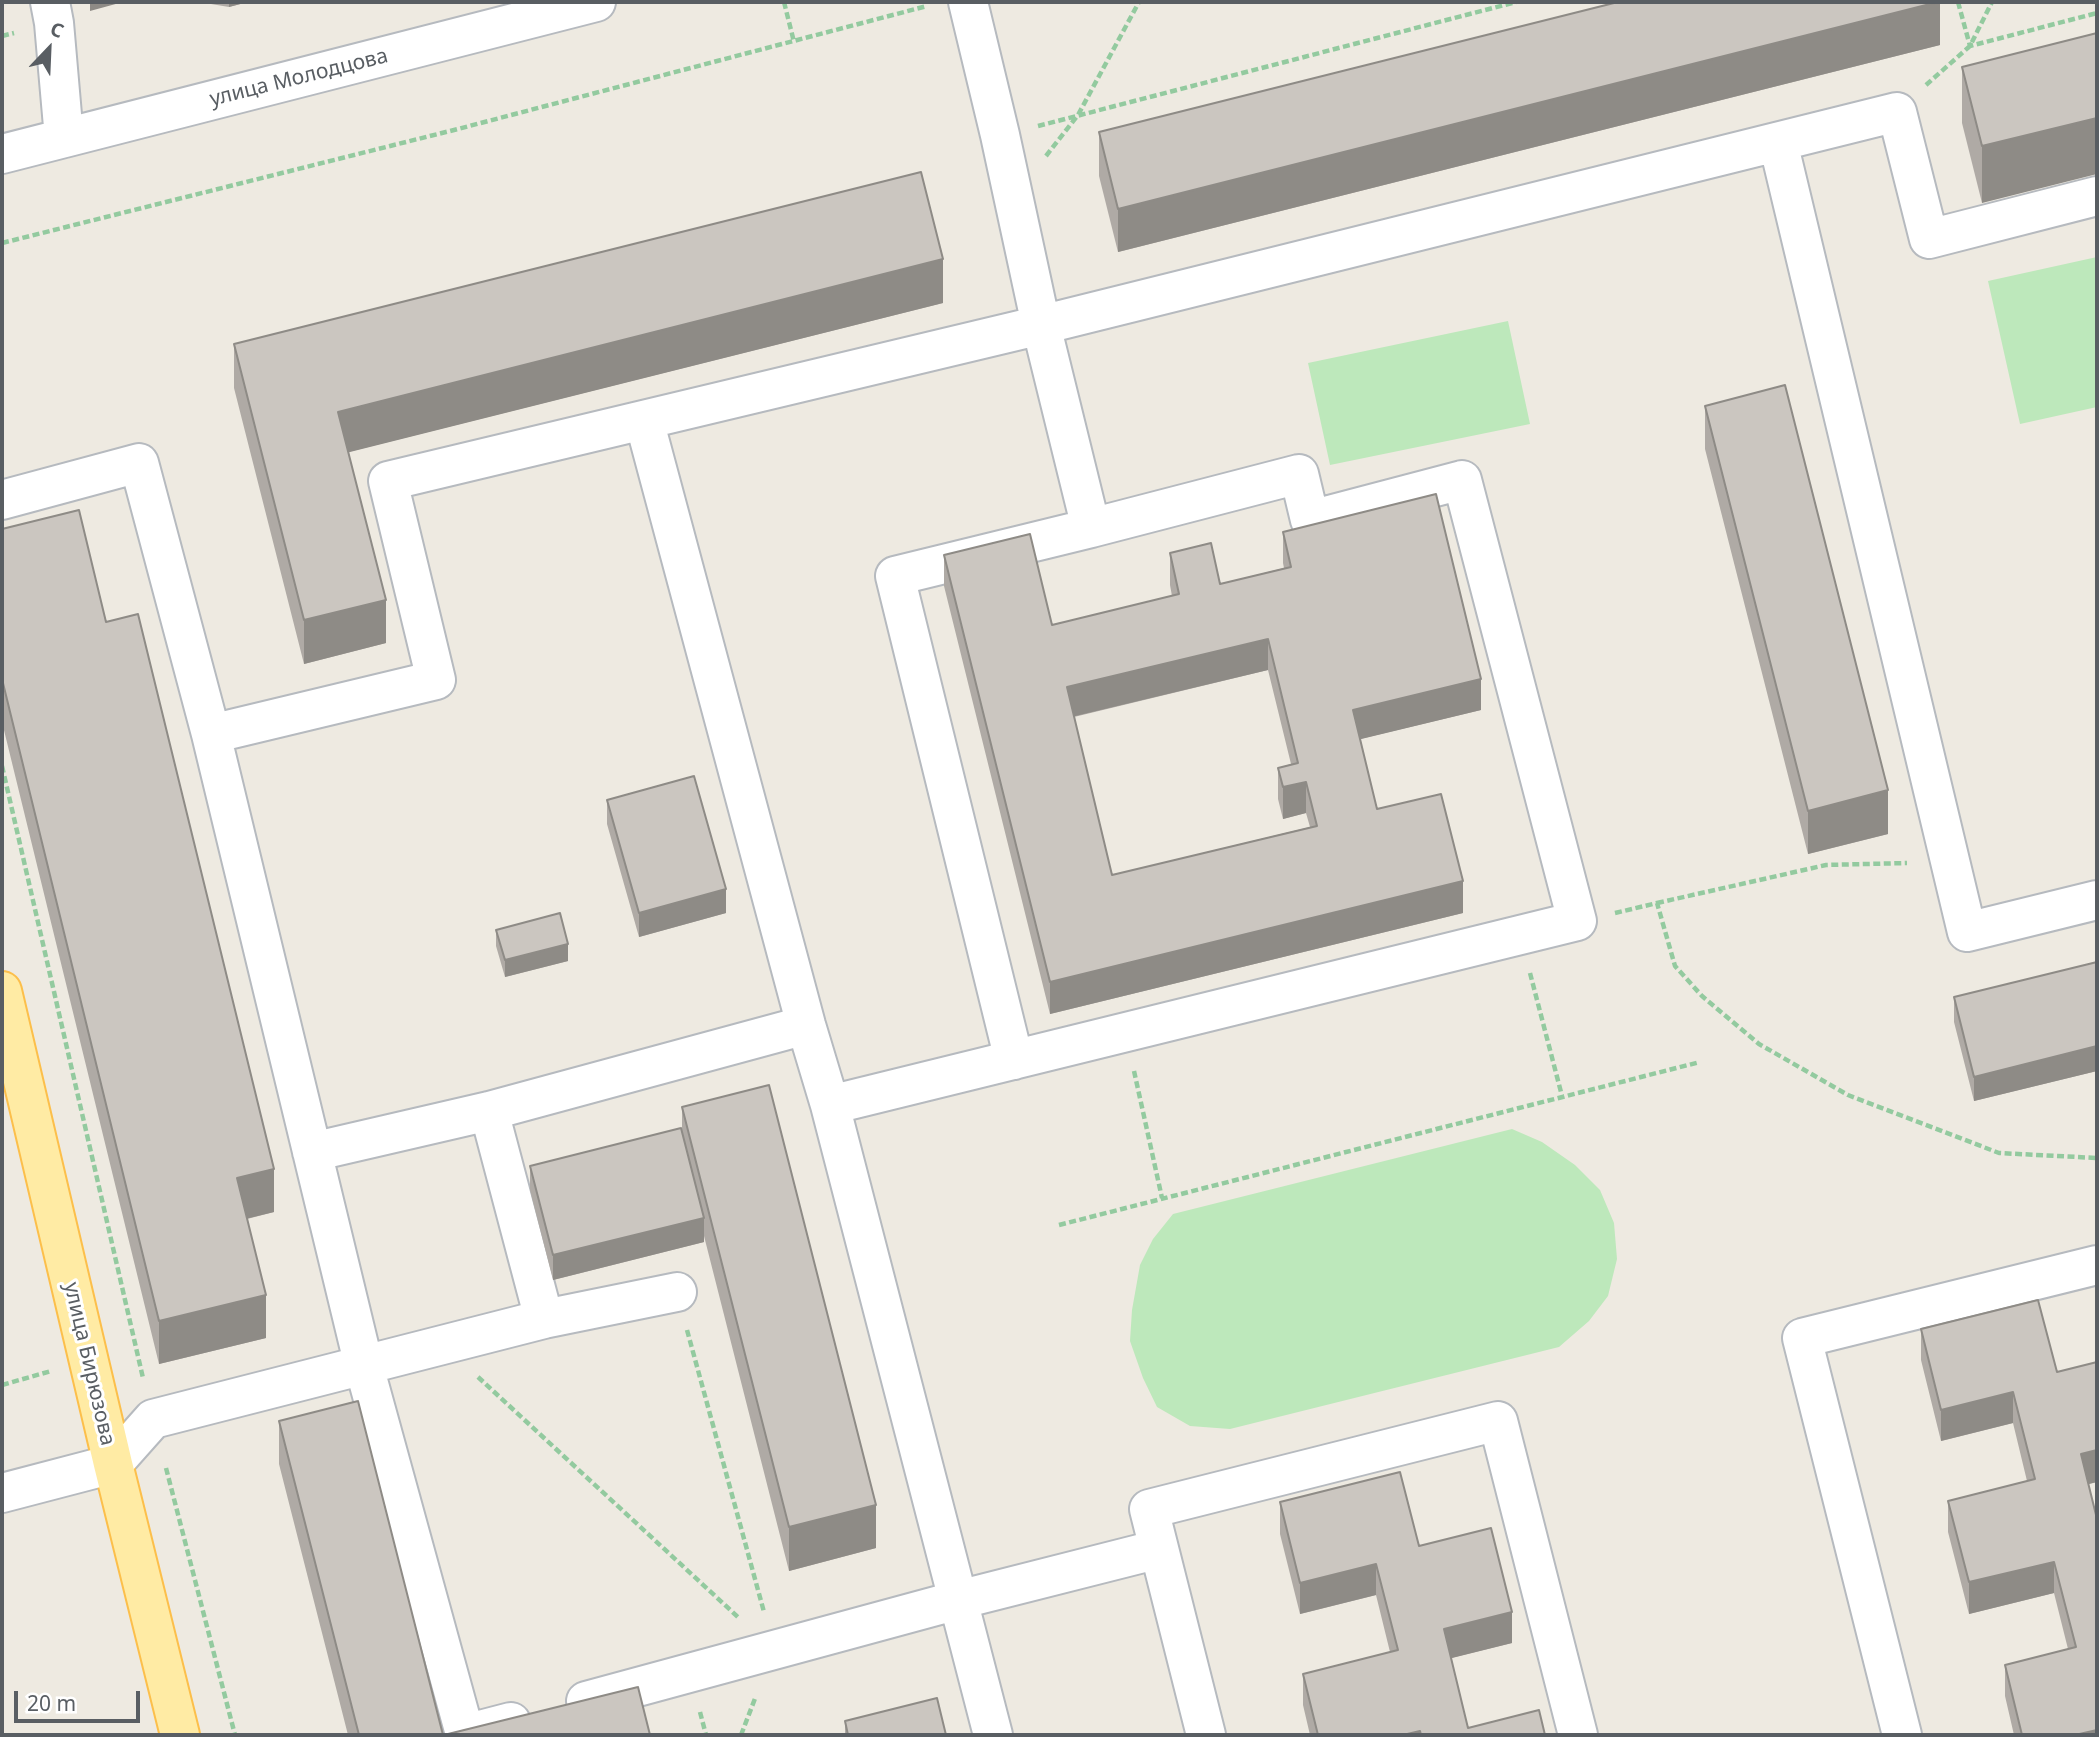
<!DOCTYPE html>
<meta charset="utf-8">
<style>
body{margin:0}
#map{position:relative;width:2099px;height:1737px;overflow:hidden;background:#eeeae1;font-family:"Noto Sans",sans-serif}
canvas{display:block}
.frame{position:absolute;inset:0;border:4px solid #595e63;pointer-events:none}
.north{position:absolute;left:14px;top:14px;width:70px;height:70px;-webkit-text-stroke:5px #fff;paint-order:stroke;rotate:23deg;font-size:19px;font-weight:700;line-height:28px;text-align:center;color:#595e63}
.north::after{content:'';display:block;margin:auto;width:24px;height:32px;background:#595e63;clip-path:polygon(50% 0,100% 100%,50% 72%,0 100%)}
.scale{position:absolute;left:14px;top:1691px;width:126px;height:32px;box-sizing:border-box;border:4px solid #595e63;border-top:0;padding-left:9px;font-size:21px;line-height:24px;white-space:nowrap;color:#595e63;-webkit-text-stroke:5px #fff;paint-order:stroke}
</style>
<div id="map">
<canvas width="2099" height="1737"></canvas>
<div class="frame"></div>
<div class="north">С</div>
<div class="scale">20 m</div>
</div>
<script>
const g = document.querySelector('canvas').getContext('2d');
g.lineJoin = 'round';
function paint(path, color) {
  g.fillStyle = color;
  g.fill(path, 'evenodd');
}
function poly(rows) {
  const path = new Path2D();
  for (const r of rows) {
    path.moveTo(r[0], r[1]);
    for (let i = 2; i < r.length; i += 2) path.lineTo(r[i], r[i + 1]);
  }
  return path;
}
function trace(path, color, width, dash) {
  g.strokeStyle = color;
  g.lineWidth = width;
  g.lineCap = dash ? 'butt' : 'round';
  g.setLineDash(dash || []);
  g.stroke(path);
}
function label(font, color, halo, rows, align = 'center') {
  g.font = font + ' "Noto Sans",sans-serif';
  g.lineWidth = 6;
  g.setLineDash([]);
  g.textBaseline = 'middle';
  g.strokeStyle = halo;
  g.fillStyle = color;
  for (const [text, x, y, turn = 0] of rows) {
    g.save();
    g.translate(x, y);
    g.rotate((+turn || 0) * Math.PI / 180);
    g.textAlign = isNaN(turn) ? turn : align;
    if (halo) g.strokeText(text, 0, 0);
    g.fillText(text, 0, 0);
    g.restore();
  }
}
const green = poly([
 [2097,257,2097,407,2020,424,1988,281],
 [1508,321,1530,424,1330,465,1308,363],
 [1512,1129,1542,1142,1575,1165,1600,1190,1614,1223,1617,1259,1608,1296,1589,1321,1559,1347,1230,1429,1190,1426,1157,1407,1143,1378,1130,1341,1132,1310,1140,1265,1153,1239,1173,1214]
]);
const path = poly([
 [784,2,794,42],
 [1958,2,1970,46,2097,13],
 [2,36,14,33],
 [1926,85,1970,46,1992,2],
 [1038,126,1516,2],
 [1046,156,1078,115,1139,2],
 [2,243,454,130,927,6],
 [2,766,143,1378],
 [1657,903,1826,865,1907,863],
 [1615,913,1657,903,1675,966,1702,996,1759,1044,1848,1095,1999,1153,2097,1158],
 [1530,973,1562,1096],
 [1134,1071,1162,1198],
 [1059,1225,1700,1062],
 [687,1330,764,1612],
 [478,1377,739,1618],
 [2,1385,51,1371],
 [166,1468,235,1735],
 [700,1712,706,1735],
 [741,1735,756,1696]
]);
const minor = poly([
 [50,2,54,23,64,138],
 [968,2,1000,135,1041,325,1897,112,1929,239,2097,196],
 [1778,142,1967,932,2097,900],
 [2,154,596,2],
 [644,420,806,1025,830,1105,993,1735],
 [2,500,139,463,211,734],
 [830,1105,1577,921,1462,480,1310,520,1299,474,1091,528],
 [312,1152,489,1111,806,1025],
 [544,1319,677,1292],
 [2,1493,113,1464,153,1419,544,1319,489,1111],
 [586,1701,958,1600,1159,1549],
 [511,1722,465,1734,364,1366,211,734,436,680,388,481,1041,325,1091,528,895,576,1014,1060],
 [1206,1735,1149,1509,1498,1421,1578,1735],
 [1902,1735,1802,1338,2097,1265]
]);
const major = poly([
 [2,991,113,1464,180,1735]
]);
const wall = poly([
 [199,2,248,2,229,7],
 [1940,2,1940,45,1118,252,1099,176,1099,132],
 [2097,33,1982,203,1962,123,1962,67],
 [943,303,348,452,386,643,304,664,234,388,234,344],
 [1705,406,1888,834,1808,854,1705,449],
 [2,529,106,622,274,1212,247,1219,266,1338,159,1364,2,722],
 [1283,532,1481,710,1360,739,1377,809,1463,913,1050,1014,944,586,944,555,1052,625,1172,596,1170,585,1170,553,1220,584,1284,568,1283,563],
 [1268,670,1291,764,1278,768,1278,799,1283,819,1306,813,1310,827,1112,875,1074,717],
 [607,800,726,913,639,937,607,824],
 [496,930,568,961,505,977,496,946],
 [2097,962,2097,1071,1974,1101,1954,1022,1954,997],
 [682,1107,876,1548,789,1571,704,1236,704,1242,553,1280,530,1190,530,1166,682,1133],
 [1921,1329,2057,1372,2097,1362,2097,1482,2088,1484,2097,1735,2014,1735,2005,1696,2005,1665,2068,1649,2054,1593,1969,1614,1948,1532,1948,1501,2027,1481,2013,1423,1941,1441,1921,1360],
 [279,1421,443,1735,348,1735,279,1464],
 [1280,1502,1419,1546,1512,1643,1451,1658,1468,1728,1545,1735,1310,1735,1303,1705,1303,1674,1390,1652,1376,1595,1300,1614,1280,1534],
 [845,1721,946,1735,845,1735]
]);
const shadedWall = poly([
 [90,2,123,2,90,11],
 [229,2,248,2,229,7],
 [1938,2,1940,2,1940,45,1118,252,1118,209],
 [2097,118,2097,174,1982,203,1982,146],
 [943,259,943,303,338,455,338,412],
 [386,600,386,643,304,664,304,620],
 [1268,639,1268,670,1067,718,1067,687],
 [1481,679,1481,710,1353,741,1353,710],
 [1306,782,1306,813,1283,819,1283,787],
 [1888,790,1888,834,1808,854,1808,811],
 [1463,881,1463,913,1050,1014,1050,982],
 [726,889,726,913,639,937,639,913],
 [568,944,568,961,505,977,505,960],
 [2097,1046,2097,1071,1974,1101,1974,1077],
 [274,1169,274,1212,237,1221,237,1178],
 [704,1218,704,1242,553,1280,553,1255],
 [266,1295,266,1338,159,1364,159,1321],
 [2013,1392,2013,1423,1941,1441,1941,1410],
 [2097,1450,2097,1482,2081,1486,2081,1454],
 [876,1505,876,1548,789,1571,789,1527],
 [2054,1562,2054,1593,1969,1614,1969,1582],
 [1376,1564,1376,1595,1300,1614,1300,1583],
 [1512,1612,1512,1643,1444,1660,1444,1629],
 [2097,1730,2097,1735,2075,1735],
 [1420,1731,1420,1735,1403,1735]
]);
const building = poly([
 [1618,2,1938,2,1118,209,1099,132,1618,2],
 [2097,33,2097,118,1982,146,1962,67,2097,33],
 [921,172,943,259,338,412,386,600,304,620,234,344,921,172],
 [1785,385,1888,790,1808,811,1705,406,1785,385],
 [1436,494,1481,679,1353,710,1377,809,1441,794,1463,881,1050,982,944,555,1030,534,1052,625,1179,594,1170,553,1211,543,1220,584,1291,567,1283,532,1436,494],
 [1268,639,1298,763,1278,768,1283,787,1306,782,1317,826,1112,875,1067,687,1268,639],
 [79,510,106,622,138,614,274,1169,237,1178,266,1295,159,1321,2,679,2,529,79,510],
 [694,776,726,889,639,913,607,800,694,776],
 [560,913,568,944,505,960,496,930,560,913],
 [2097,962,2097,1046,1974,1077,1954,997,2097,962],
 [769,1085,876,1505,789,1527,682,1107,769,1085],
 [681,1128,704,1218,553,1255,530,1166,681,1128],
 [2038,1300,2057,1372,2097,1362,2097,1450,2081,1454,2097,1519,2097,1730,2075,1735,2022,1735,2005,1665,2076,1647,2054,1562,1969,1582,1948,1501,2035,1479,2013,1392,1941,1410,1921,1329,2038,1300],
 [358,1401,443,1735,359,1735,279,1421,358,1401],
 [1400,1472,1419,1546,1491,1528,1512,1612,1444,1629,1468,1728,1539,1710,1545,1735,1421,1735,1420,1731,1403,1735,1318,1735,1303,1674,1398,1650,1376,1564,1300,1583,1280,1502,1400,1472],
 [638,1687,650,1735,444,1735,638,1687],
 [937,1698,946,1735,848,1735,845,1721,937,1698]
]);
const streetNames = [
 ["улица Молодцова",299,78,-14],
 ["улица Бирюзова",89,1364,77]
];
paint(green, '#bde8bb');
trace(minor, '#b6babf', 42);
trace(major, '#fcbf4b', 42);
trace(path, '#93ca9f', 4.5, [7, 3.5]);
trace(minor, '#fff', 38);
trace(major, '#ffeba4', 38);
paint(wall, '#afaaa5');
paint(shadedWall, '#8e8b86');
paint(building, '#cbc6c0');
trace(building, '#8e8b86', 2);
label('21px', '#595e63', '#fff', streetNames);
</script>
